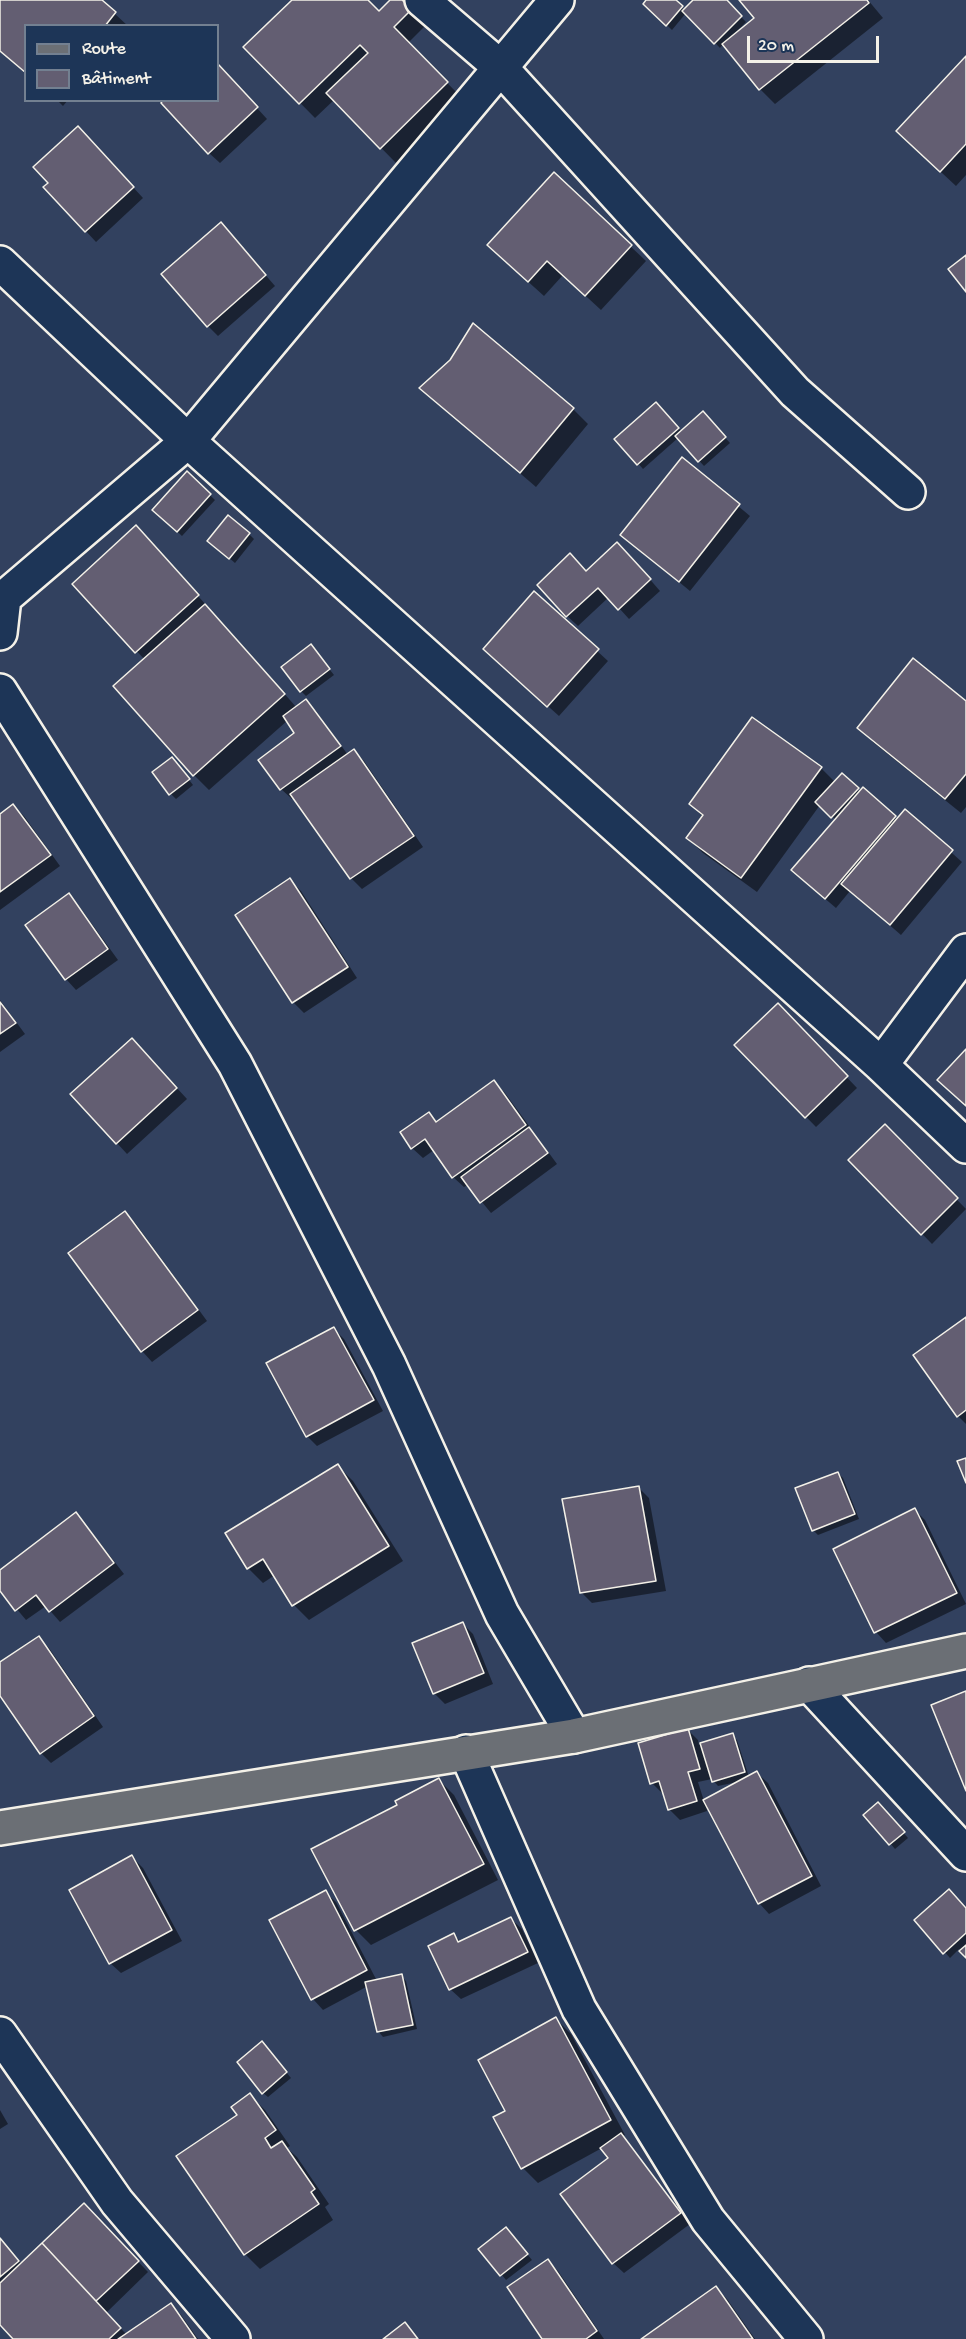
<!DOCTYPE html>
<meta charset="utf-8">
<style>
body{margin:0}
#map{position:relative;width:966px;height:2339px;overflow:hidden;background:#32415f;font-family:"Gochi Hand",sans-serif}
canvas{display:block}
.legend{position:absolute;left:24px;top:24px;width:195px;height:78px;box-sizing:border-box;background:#1d3557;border:2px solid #738091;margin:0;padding:8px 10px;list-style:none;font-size:18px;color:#f4f1e8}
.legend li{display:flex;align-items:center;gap:12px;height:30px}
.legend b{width:30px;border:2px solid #738091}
.scale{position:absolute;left:747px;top:36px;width:132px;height:27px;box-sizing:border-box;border:3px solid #f4f1e8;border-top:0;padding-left:8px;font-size:18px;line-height:21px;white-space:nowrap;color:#f4f1e8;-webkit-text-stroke:4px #1d3557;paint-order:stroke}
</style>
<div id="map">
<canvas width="966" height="2339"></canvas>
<ul class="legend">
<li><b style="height:8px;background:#6b6f75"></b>Route</li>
<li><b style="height:16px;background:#635e72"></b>Bâtiment</li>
</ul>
<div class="scale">20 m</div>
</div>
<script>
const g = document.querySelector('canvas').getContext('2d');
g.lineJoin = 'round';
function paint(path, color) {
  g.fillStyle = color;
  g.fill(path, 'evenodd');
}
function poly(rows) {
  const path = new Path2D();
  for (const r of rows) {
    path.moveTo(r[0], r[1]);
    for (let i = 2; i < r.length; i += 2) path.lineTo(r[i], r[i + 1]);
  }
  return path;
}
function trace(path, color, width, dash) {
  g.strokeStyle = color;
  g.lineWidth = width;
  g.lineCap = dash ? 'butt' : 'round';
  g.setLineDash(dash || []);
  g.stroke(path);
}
const shadow = poly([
 [0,0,100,0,128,26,26,26,26,73,0,51],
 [294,0,367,0,379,13,392,0,400,0,426,25,408,43,462,98,396,163,334,100,315,118,245,47],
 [648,0,674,0,684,10,695,0,725,0,746,22,736,32,737,34,756,18,741,0,868,0,883,18,775,104,760,89,724,43,720,48,686,13,672,30,645,4],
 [966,58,966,175,956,186,913,146],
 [218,65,267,119,220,163,209,153,218,100],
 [57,100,68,100,63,106],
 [88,138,143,198,96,242,45,187],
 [554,174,646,261,601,310,563,275,544,296,504,260],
 [231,235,275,286,218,336,208,326],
 [421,388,573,409,588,424,536,487],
 [661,409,682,432,703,413,730,443,704,466,678,438,643,469,617,439],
 [682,459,750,516,690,591,622,535],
 [187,473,215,500,182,536,154,510],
 [249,534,254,539,235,563,214,545],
 [146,537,297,708,306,701,316,711,348,755,354,751,364,761,423,847,362,889,351,878,295,797,292,799,281,789,297,734,287,721,209,790,194,775,115,686,145,660,74,584],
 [628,554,660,591,629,619,609,597,578,626,567,616,586,572],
 [534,593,608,661,559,716,495,659],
 [315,651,334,675,306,696,301,691],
 [966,703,966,807,961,813,874,743,859,728],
 [177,764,193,785,176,799,171,794],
 [821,768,835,782,842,775,860,792,898,820,905,811,962,862,901,935,850,891,836,908,803,880,836,820,820,805,757,892,703,853,688,838,703,817,691,804],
 [13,806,24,816,60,866,0,910,0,816],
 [290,880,301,891,357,978,304,1013,293,1002,237,915],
 [69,895,79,906,118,960,76,990,66,979],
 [0,1000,25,1034,0,1052],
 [778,1005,857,1088,816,1127,736,1045],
 [142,1050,187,1099,127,1154,72,1094],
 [494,1082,505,1093,557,1164,491,1213,468,1185,464,1187,453,1177,434,1150,423,1158,412,1148,429,1114,438,1123],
 [885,1126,966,1209,932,1244,850,1160],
 [125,1213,136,1224,207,1321,152,1362,142,1351],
 [966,1319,966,1424,958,1416],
 [334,1329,344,1339,383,1411,317,1446,307,1436],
 [338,1466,353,1481,403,1561,309,1620,294,1605,275,1575,263,1583,248,1568],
 [838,1473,843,1478,859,1519,818,1535,813,1530],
 [638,1487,649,1498,666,1591,592,1603,582,1593],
 [915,1510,925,1520,966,1604,886,1643,876,1632],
 [76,1514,86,1525,124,1574,60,1622,46,1606,26,1620,0,1589,0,1571],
 [463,1624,473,1634,493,1684,445,1704,434,1693],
 [38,1638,49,1648,103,1727,51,1763,41,1753,0,1693,0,1664],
 [687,1729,698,1740,699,1745,732,1735,737,1740,749,1777,757,1773,768,1783,821,1886,769,1914,759,1903,706,1802,707,1811,680,1820,669,1809,664,1793,662,1793,652,1783],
 [712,1779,718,1786,742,1781,704,1801,698,1782],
 [439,1780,454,1795,498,1880,371,1945,356,1930,313,1850,399,1806],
 [883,1809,908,1838,895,1849,866,1815],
 [132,1857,143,1868,182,1941,121,1973,110,1963],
 [325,1892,336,1902,377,1981,401,1976,406,1981,417,2029,383,2037,378,2031,368,1986,323,2010,313,1999],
 [966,1910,966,1956,959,1949,950,1958,916,1920],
 [511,1919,522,1929,538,1963,461,1999,450,1989,454,1935,461,1942],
 [556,2019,571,2034,625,2135,623,2136,690,2224,624,2273,613,2263,610,2158,602,2148,538,2183,523,2168,507,2111],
 [266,2048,291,2078,268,2097,263,2093],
 [250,2095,265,2110,290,2146,287,2148,297,2157,329,2204,325,2207,333,2220,260,2269,245,2254,239,2116],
 [0,2110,8,2124,0,2129],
 [84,2205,148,2272,106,2313,127,2335,171,2305,181,2315,198,2339,15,2339,0,2323,0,2239,22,2264],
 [511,2234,532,2260,506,2280,481,2249],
 [548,2261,558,2271,604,2339,544,2339],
 [716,2288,727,2299,755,2339,644,2339]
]);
const building = poly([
 [0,0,102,0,116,12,105,26,26,26,26,73,0,51,0,0],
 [292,0,368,0,379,11,390,0,402,0,412,9,394,27,448,82,380,149,326,93,368,53,360,45,299,104,243,47,292,0],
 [646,0,676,0,683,6,666,26,643,4,646,0],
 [693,0,727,0,742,16,714,44,682,11,693,0],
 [739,0,867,0,869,3,759,90,722,44,754,18,739,0],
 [966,56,966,144,940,172,896,131,966,56],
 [218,64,258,107,208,154,161,103,163,100,218,100,218,64],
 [78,126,134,187,85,232,43,187,48,183,33,167,78,126],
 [554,172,632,245,585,296,547,261,528,282,487,245,554,172],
 [221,222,266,275,207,327,161,274,221,222],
 [966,255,966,292,948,269,966,255],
 [473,323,574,408,520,473,419,388,450,360,473,323],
 [656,402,679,428,637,465,614,439,656,402],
 [703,411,726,437,698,462,675,436,703,411],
 [682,457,740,504,679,582,620,535,682,457],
 [187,471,211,494,177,532,152,510,187,471],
 [228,515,250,533,229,559,207,541,228,515],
 [136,525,199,595,135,653,72,584,136,525],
 [617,542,651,579,618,610,598,588,566,617,537,585,570,553,586,571,617,542],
 [534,591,599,649,547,707,483,649,534,591],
 [205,604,285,694,193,776,113,686,205,604],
 [311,644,330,669,300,692,281,667,311,644],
 [913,658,966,701,966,774,945,799,857,728,913,658],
 [306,699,341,746,280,790,258,760,294,733,283,716,306,699],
 [752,717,822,767,741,878,686,838,703,815,689,804,752,717],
 [354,749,414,836,350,879,290,794,354,749],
 [172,757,190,779,169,795,152,772,172,757],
 [842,773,859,788,831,818,815,802,842,773],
 [863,787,896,816,825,899,791,870,863,787],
 [13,804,51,855,0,892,0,814,13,804],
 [905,809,953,850,890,925,841,884,905,809],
 [290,878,348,967,292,1003,235,915,290,878],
 [69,893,108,949,65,980,25,925,69,893],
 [0,1002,16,1023,0,1034,0,1002],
 [778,1003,848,1076,805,1118,734,1045,778,1003],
 [132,1038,177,1088,116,1144,70,1094,132,1038],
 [966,1049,966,1106,937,1080,966,1049],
 [494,1080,526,1125,452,1178,425,1139,411,1149,400,1132,429,1112,436,1122,494,1080],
 [885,1124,958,1198,921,1235,848,1160,885,1124],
 [529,1127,548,1153,480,1203,461,1177,529,1127],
 [125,1211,198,1310,141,1352,68,1253,125,1211],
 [966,1317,966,1410,957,1417,913,1355,966,1317],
 [334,1327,374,1400,306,1437,266,1363,334,1327],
 [966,1458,966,1483,957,1461,966,1458],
 [338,1464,389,1546,292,1606,263,1559,247,1569,225,1533,338,1464],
 [838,1472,855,1514,812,1531,795,1488,838,1472],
 [639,1486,656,1581,580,1593,562,1499,639,1486],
 [915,1508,957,1593,874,1633,833,1549,915,1508],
 [76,1512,114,1563,49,1612,36,1595,15,1611,0,1591,0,1570,76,1512],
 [463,1622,484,1673,433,1694,412,1643,463,1622],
 [39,1636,94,1716,40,1754,0,1696,0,1662,39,1636],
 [966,1691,966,1791,931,1705,966,1691],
 [688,1728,700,1769,688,1772,697,1801,668,1810,659,1781,650,1784,638,1743,688,1728],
 [733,1733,745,1772,712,1782,700,1743,733,1733],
 [757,1771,812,1876,758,1904,703,1800,757,1771],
 [439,1778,484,1864,354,1931,311,1849,397,1805,395,1801,439,1778],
 [878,1802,905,1832,889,1845,863,1815,878,1802],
 [132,1855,172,1930,109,1964,69,1890,132,1855],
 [949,1889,966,1908,966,1933,943,1954,914,1920,949,1889],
 [326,1890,367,1970,311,2000,269,1920,326,1890],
 [511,1917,528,1952,449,1990,428,1946,454,1933,458,1942,511,1917],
 [966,1945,966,1958,959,1951,966,1945],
 [402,1974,413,2025,377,2032,365,1982,402,1974],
 [556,2017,611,2120,521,2169,493,2117,505,2111,478,2060,556,2017],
 [262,2041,287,2072,262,2094,237,2062,262,2041],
 [250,2093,276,2130,265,2138,271,2148,282,2141,315,2189,311,2192,319,2204,244,2255,176,2156,237,2115,231,2107,250,2093],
 [621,2133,681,2213,612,2264,560,2194,608,2158,600,2148,621,2133],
 [84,2203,139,2261,96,2301,42,2243,84,2203],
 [506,2227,528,2254,500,2276,478,2249,506,2227],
 [0,2238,19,2261,0,2277,0,2238],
 [42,2243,121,2328,109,2339,13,2339,0,2325,0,2283,42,2243],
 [548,2259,597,2331,586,2339,542,2339,507,2287,548,2259],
 [716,2286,753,2339,641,2339,716,2286],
 [171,2303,196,2339,118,2339,171,2303],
 [405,2322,418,2339,383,2339,405,2322]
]);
const minor = poly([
 [422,0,500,67,795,392,908,492],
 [0,263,188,441,881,1065,966,1146],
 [0,633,4,598,188,441,557,0],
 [0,691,235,1064,389,1365,502,1614,574,1736],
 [881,1065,966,951],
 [809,1684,966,1854],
 [466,1752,579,2009,708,2220,806,2339],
 [0,2034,117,2202,233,2339]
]);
const major = poly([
 [0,1828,574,1736,966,1651]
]);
paint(shadow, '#0007');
paint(building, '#635e72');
trace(building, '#f4f1e8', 1.5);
trace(minor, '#f4f1e8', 38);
trace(major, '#f4f1e8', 38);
trace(minor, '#1d3557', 33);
trace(major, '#6b6f75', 33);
</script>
